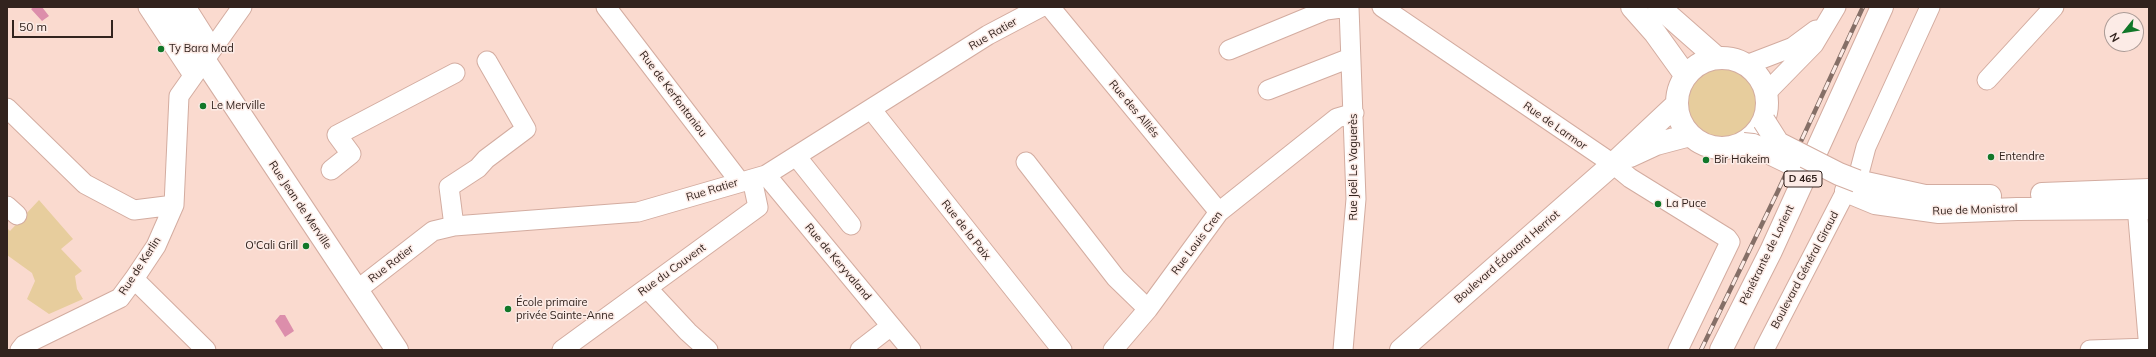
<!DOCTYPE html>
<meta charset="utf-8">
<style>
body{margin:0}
#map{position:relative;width:2156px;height:357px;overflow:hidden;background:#fadacf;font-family:Mulish,sans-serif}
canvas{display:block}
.frame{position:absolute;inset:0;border:8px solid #32231e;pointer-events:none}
.north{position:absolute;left:2104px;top:12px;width:40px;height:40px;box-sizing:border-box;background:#fcebe6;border:1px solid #ab9b96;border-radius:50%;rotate:240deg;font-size:11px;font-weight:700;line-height:16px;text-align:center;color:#32231e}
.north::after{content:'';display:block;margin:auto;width:14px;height:18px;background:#117729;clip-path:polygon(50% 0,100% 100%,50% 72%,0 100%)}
.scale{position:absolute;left:12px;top:20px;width:101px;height:18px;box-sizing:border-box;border:2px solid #32231e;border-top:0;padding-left:5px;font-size:12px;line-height:14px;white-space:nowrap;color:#32231e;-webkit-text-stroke:3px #fcebe6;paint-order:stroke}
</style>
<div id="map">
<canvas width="2156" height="357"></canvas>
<div class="frame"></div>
<div class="north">N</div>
<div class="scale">50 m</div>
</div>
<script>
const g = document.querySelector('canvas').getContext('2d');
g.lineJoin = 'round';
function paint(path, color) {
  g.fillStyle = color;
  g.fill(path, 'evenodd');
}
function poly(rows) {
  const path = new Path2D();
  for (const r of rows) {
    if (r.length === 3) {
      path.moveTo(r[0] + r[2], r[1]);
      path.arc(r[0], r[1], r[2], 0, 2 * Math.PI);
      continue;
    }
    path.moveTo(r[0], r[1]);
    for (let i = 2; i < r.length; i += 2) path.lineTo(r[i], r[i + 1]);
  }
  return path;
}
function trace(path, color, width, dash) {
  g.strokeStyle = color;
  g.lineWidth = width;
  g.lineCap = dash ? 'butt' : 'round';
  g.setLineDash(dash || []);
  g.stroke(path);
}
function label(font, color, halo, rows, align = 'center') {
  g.font = font + ' Mulish,sans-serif';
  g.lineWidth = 3;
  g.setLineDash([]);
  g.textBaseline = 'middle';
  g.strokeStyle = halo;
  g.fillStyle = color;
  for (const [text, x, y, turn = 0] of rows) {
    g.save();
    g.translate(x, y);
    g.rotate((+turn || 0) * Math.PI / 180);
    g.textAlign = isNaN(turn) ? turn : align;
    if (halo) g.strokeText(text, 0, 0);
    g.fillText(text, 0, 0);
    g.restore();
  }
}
const green = poly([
 [1721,103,38],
 [39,200,73,239,61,249,82,271,75,276,77,289,83,299,49,314,27,299,35,281,32,273,7,255,7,228,10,231]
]);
const water = poly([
 [34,7,42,7,49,16,42,21,31,9],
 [280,315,285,315,294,331,285,337,275,321]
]);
const minor = poly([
 [148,7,193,75],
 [186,7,212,48],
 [606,7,740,182],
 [1050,7,1219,212],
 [1382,7,1613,164,1630,178,1727,238,1730,242,1678,350],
 [1229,50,1326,10,1349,7],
 [1746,65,1793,47,1816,30],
 [1987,80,2054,7],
 [1268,90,1350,58],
 [1766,93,1814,44,1836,7],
 [7,108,85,184,134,210,174,205],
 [871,109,1062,350],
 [796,156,851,225],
 [1026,162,1116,278,1148,309],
 [331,170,351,154,337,135,455,73],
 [766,175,911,350],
 [1857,181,1866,147,1930,7],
 [2136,194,2149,350],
 [7,206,17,215],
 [454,226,449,187,478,168,486,159,526,129,487,61],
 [134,279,206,350],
 [647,288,688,332,708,350],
 [357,290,433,231,454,226,638,212,766,175,988,35,1041,7],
 [20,350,24,345,120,298,134,279,156,246,174,205,179,96,242,7],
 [562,350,758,207,752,179],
 [860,350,891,326],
 [1113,350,1148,309,1219,212,1337,118,1354,113],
 [1343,350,1356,199,1349,7],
 [1764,350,1846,191],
 [2090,350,2149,348]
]);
const major = poly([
 [169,7,397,350],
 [1632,7,1655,33,1686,76],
 [1659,7,1717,58],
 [1722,103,45],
 [1630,156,1656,144,1690,135],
 [1857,181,1925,196,1990,196],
 [1846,191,1875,203,1939,212,2017,209,2149,208],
 [2042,194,2149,190],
 [1401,350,1613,164,1677,104],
 [1721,350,1771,251,1882,7]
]);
const rail = poly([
 [1701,350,1778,191,1863,7]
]);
const majorBridge = poly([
 [1764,121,1778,143,1839,174,1857,181],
 [1743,144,1753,145,1790,163]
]);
const markers = [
 [161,49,4,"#117729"],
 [203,106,4,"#117729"],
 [1991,157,4,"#117729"],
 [1706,160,4,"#117729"],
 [1658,204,4,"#117729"],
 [306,246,4,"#117729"],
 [508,309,4,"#117729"]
];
const shields = [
 [1803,179,38]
];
const shieldNames = [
 ["D 465",1803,179]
];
const streetNames = [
 ["Rue Ratier",993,34,-30],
 ["Rue de Kerfontaniou",673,94,53],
 ["Rue des Alliés",1134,109,50],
 ["Rue de Larmor",1555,126,35],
 ["Rue Joël Le Vaguerès",1354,167,-90],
 ["Rue Ratier",712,190,-17],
 ["Rue Jean de Merville",300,205,56],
 ["Rue de Monistrol",1975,210,-2],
 ["Rue de la Paix",966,230,52],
 ["Rue Louis Cren",1197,243,-53],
 ["Pénétrante de Lorient",1767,255,-64],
 ["Boulevard Édouard Herriot",1507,257,-41],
 ["Rue de Keryvaland",838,262,50],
 ["Rue Ratier",391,264,-38],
 ["Rue de Kerlin",140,266,-57],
 ["Rue du Couvent",672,270,-36],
 ["Boulevard Général Giraud",1805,270,-62]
];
const poiNames = [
 ["Ty Bara Mad",169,49],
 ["Le Merville",211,106],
 ["Entendre",1999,157],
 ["Bir Hakeim",1714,160],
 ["La Puce",1666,204],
 ["O'Cali Grill",298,246,"right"],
 ["École primaire",516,303],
 ["privée Sainte-Anne",516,316]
];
paint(green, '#e7cd9d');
paint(water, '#dc8eab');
trace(minor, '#d3aca0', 21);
trace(major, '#d3aca0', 24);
trace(minor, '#fff', 19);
trace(major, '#fff', 22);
trace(rail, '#856f67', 4.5);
trace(rail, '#fcebe6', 3, [9]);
trace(majorBridge, '#d3aca0', 24, []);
trace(majorBridge, '#fff', 22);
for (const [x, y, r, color] of markers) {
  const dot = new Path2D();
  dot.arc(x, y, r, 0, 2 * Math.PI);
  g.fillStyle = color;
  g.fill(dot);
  trace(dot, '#fcebe6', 1.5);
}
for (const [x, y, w] of shields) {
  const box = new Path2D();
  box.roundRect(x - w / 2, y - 8, w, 16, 3);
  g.fillStyle = '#fcebe6';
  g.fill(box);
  trace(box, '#32231e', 1);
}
label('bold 10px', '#32231e', null, shieldNames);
label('11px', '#32231e', '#fcebe6', streetNames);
label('11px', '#32231e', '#fcebe6', poiNames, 'left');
</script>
